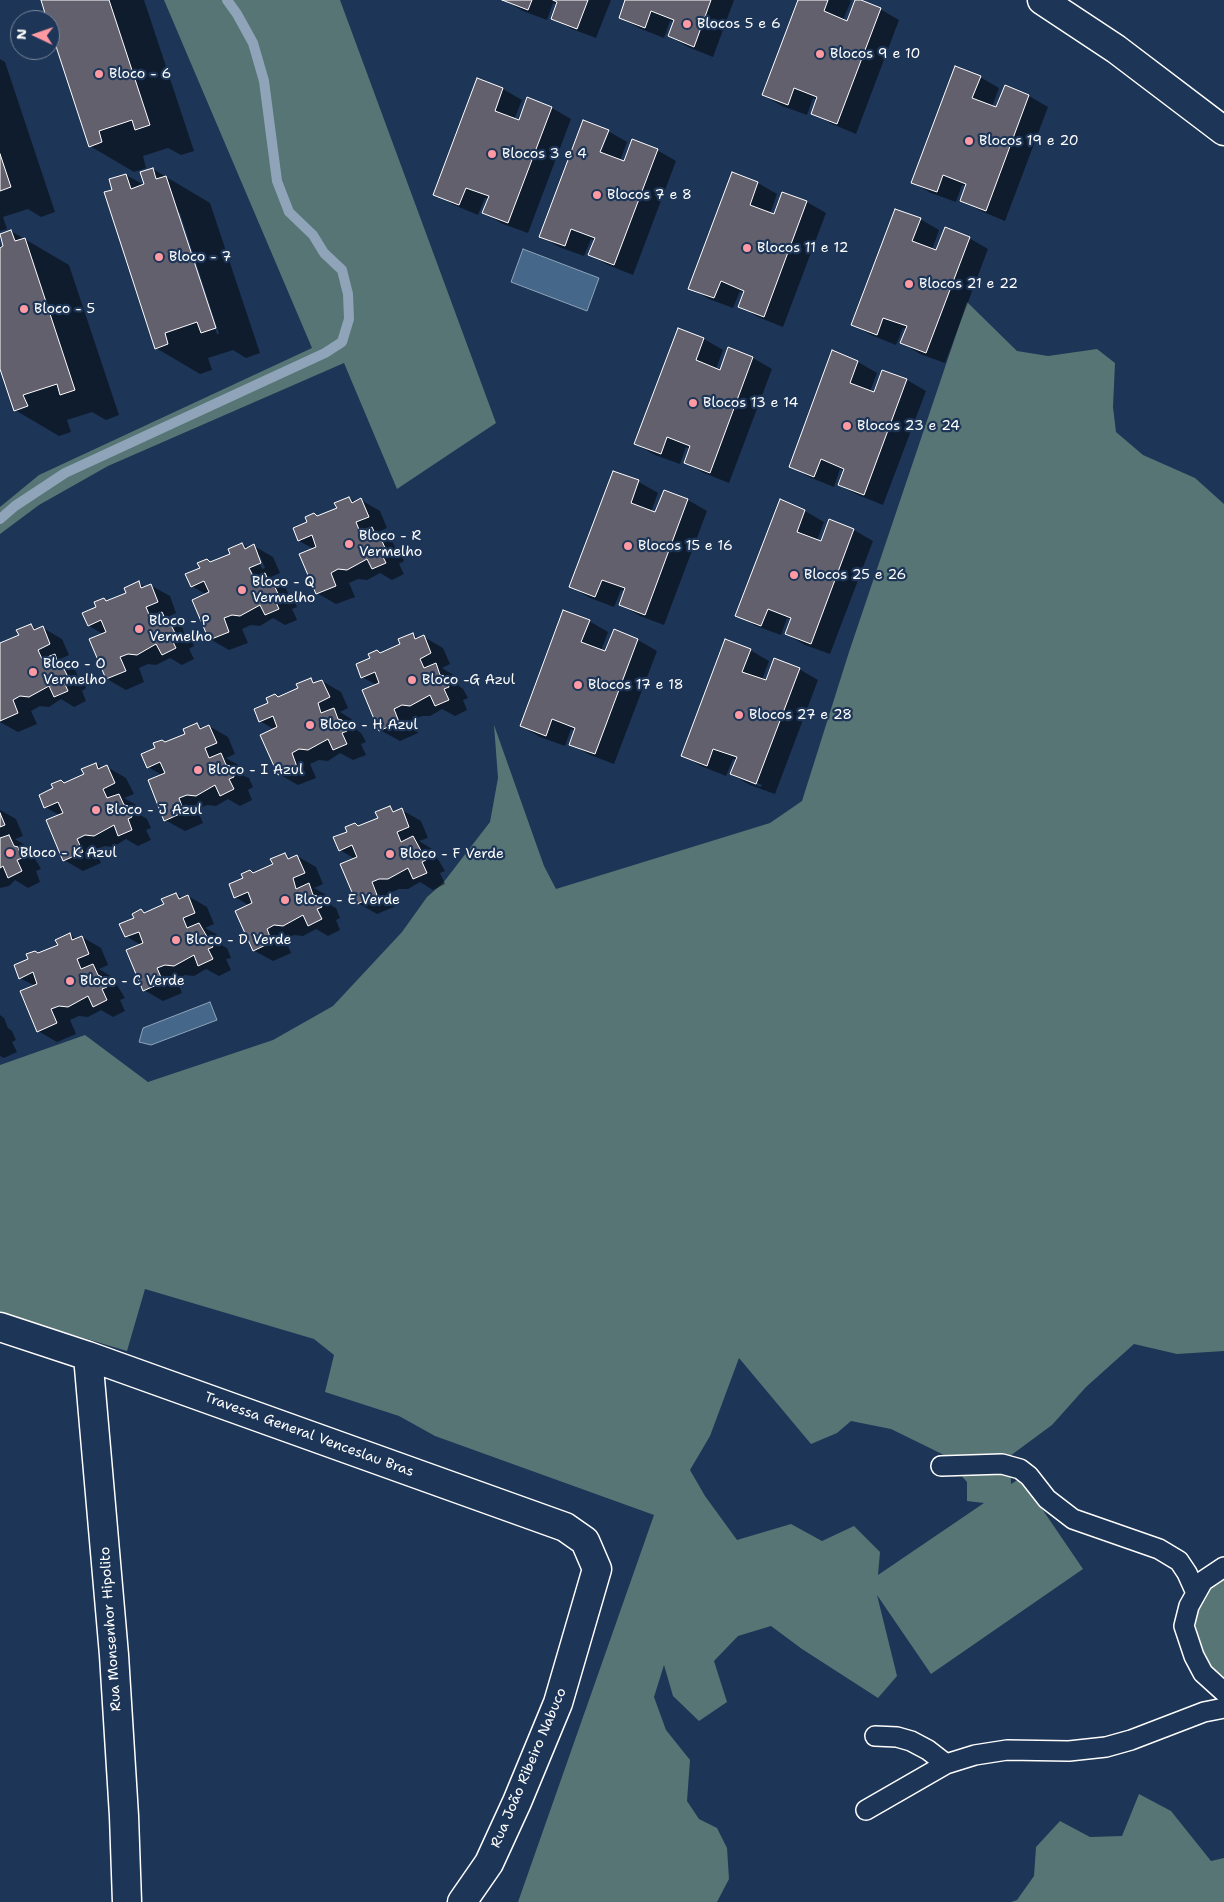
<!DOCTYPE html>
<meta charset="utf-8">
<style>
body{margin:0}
#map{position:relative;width:1224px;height:1902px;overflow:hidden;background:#1d3557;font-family:"Shantell Sans",sans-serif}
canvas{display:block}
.north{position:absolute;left:10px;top:10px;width:50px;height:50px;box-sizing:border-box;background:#1d3557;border:1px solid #77869a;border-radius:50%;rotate:273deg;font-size:14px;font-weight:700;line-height:20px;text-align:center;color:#fff}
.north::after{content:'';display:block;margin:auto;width:18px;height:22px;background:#ff9aa2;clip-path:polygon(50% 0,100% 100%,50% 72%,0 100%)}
</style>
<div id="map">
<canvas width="1224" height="1902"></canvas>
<div class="north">N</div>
</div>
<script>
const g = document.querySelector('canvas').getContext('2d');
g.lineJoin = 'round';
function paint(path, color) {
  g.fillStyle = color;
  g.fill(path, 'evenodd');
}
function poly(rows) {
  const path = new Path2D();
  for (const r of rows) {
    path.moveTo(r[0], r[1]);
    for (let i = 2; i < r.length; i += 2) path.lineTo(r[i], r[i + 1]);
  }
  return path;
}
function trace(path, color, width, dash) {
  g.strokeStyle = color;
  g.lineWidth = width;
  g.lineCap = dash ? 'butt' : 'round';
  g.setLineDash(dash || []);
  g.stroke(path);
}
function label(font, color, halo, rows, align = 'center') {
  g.font = font + ' "Shantell Sans",sans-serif';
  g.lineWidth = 4.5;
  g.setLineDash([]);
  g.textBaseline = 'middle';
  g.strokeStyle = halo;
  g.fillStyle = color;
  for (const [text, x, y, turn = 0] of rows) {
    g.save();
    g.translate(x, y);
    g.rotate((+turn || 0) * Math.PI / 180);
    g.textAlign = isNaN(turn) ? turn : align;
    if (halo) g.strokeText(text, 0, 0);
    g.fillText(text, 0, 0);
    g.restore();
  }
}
const green = poly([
 [164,0,340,0,496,423,397,489,344,363,108,466,39,505,0,534,0,507,39,475,312,348],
 [967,302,1017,351,1048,356,1097,349,1115,363,1113,407,1116,432,1143,455,1195,478,1224,504,1224,1351,1177,1354,1134,1344,1086,1387,1052,1425,1010,1456,1011,1484,1021,1478,1083,1569,931,1674,877,1595,897,1676,878,1698,802,1649,771,1626,738,1636,714,1661,727,1702,699,1721,673,1696,664,1665,654,1697,666,1730,690,1760,687,1801,699,1819,717,1828,727,1848,729,1879,717,1902,518,1902,654,1515,435,1436,399,1416,325,1392,334,1355,314,1339,145,1289,127,1351,0,1313,0,1065,85,1035,148,1082,273,1040,333,1006,402,932,427,897,443,883,490,822,498,778,494,725,544,866,556,889,770,823,802,801,849,652],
 [739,1358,811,1444,837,1433,851,1421,891,1429,942,1454,967,1482,967,1501,984,1503,878,1575,880,1552,854,1526,822,1541,791,1524,737,1540,705,1496,690,1470,710,1436],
 [1224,1578,1224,1682,1207,1668,1201,1652,1194,1618,1196,1603,1208,1590],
 [1139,1794,1171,1811,1211,1861,1224,1858,1224,1902,1011,1902,1017,1900,1034,1876,1036,1847,1060,1821,1090,1837,1122,1836]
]);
const water = poly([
 [523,249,599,278,587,311,511,282,523,249],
 [210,1002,217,1020,151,1045,139,1042,143,1028,210,1002]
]);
const shadow = poly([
 [42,0,144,0,194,151,181,155,168,148,143,156,146,168,134,172,90,146],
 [504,0,611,0,596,38,572,29,553,18,558,5,553,3,547,20,523,11],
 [627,0,734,0,713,57,688,47,669,36,674,22,670,21,664,38,639,28,620,18],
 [799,0,849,0,851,1,843,20,848,22,856,0,880,9,899,20,856,134,832,124,813,113,818,100,813,98,807,115,782,106,763,95],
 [0,59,5,62,55,212,41,217,28,209,3,217,7,229,0,231],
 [980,77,999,88,992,107,997,109,1005,87,1029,96,1048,107,1005,221,981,211,962,200,967,186,962,185,956,202,931,193,912,182],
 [478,80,503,89,522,100,514,120,520,122,528,99,552,108,571,119,528,233,503,224,484,213,489,199,485,198,478,215,454,205,435,194],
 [583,122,608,131,627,142,620,161,625,163,633,141,657,150,676,161,633,275,608,265,589,254,595,241,591,239,584,256,559,247,540,236],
 [606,132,609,132,599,158,597,158],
 [153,169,210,203,260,353,246,358,233,350,208,358,212,370,200,374,156,348,114,190,126,175,146,186],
 [177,213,180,213,219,334,217,334],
 [733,174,758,183,777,194,770,214,775,215,783,193,807,202,826,213,783,327,758,317,739,306,744,293,740,291,733,308,709,299,690,288],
 [920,219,939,230,932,250,937,252,969,238,988,249,945,363,920,354,902,343,907,329,903,328,896,345,871,335,852,324],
 [11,231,69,265,119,415,106,420,92,412,67,420,71,432,59,436,15,410,0,365,0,246,5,249],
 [704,339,723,350,716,369,721,371,729,349,753,358,772,369,729,483,704,473,685,462,690,449,686,447,680,464,655,455,636,444],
 [833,352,858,362,877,373,870,392,874,393,907,380,926,391,883,505,858,495,839,485,844,471,840,469,834,487,809,477,790,466],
 [614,472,639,482,658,493,651,512,656,514,664,492,688,500,707,511,664,625,640,616,621,605,625,591,621,590,614,607,590,598,571,587],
 [349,498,356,502,361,500,380,511,387,528,378,532,391,539,396,549,400,552,404,561,399,564,404,574,392,580,380,573,367,580,358,579,349,583,355,597,336,604,317,593,314,549,299,541,294,529,339,508],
 [780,501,805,511,824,522,817,541,822,543,830,520,854,530,873,541,830,654,805,645,786,634,792,620,787,618,781,635,756,626,737,615],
 [242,544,249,548,254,546,273,557,280,573,271,577,284,585,289,595,293,598,297,607,292,609,297,620,285,625,273,618,260,626,251,625,242,629,248,643,229,650,210,639,207,595,192,586,211,563,231,554],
 [257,556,260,556,265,568,262,569],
 [138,583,146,587,150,585,170,596,176,613,168,617,181,624,185,635,190,637,194,646,189,649,194,659,182,665,170,658,156,665,148,664,139,668,144,682,126,690,107,679,103,634,89,626,108,602,128,593],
 [589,621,608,632,601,651,606,653,614,631,638,640,657,651,614,764,590,755,571,744,575,731,571,729,565,746,540,737,521,726],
 [31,625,38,630,43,628,62,639,69,655,60,659,74,667,78,677,82,679,86,688,82,691,86,701,74,707,61,699,49,707,40,706,31,711,37,724,18,732,0,722,0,644,20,636],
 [412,634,419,638,424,637,443,648,450,664,442,668,455,676,459,686,463,689,468,698,463,700,467,710,455,716,442,709,430,716,422,716,412,720,418,733,400,741,380,730,377,685,362,677,377,651,382,654,401,645],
 [750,650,769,661,762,680,767,682,799,669,818,680,775,794,750,785,731,774,737,760,733,759,726,776,701,766,682,755],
 [750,780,762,785,761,787,750,783],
 [310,679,317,683,322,681,341,692,348,708,340,712,353,720,357,730,361,733,366,742,361,744,366,755,353,760,340,753,328,761,319,760,310,764,316,778,298,785,279,774,275,730,260,721,279,698,299,689],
 [197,725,204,728,209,726,228,737,235,754,226,758,240,766,244,776,249,778,253,787,248,790,252,800,240,806,228,799,216,806,207,805,197,809,203,823,185,831,165,820,162,775,148,767,166,743,187,735],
 [96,764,103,768,107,767,126,778,134,794,124,798,138,806,142,816,147,819,151,828,146,830,151,840,138,846,126,839,113,847,105,846,95,850,101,863,83,871,64,860,61,816,45,807,61,781,65,784,85,775],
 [390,808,397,812,402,810,421,821,428,838,419,841,432,849,445,871,440,873,445,884,433,890,420,882,408,889,399,889,390,893,396,906,377,914,358,903,355,859,340,850,359,827,379,818],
 [0,810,16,819,23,836,15,839,28,847,41,869,36,871,40,882,28,888,15,880,9,886,0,888],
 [285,855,292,859,297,856,316,867,323,884,314,888,328,896,332,906,336,908,340,918,336,920,340,930,328,936,316,929,303,936,294,935,285,939,291,953,273,961,253,950,250,906,235,897,250,871,254,873,275,865],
 [176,894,183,898,188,896,207,907,214,924,205,928,218,935,223,946,227,948,231,958,226,959,231,970,219,976,206,969,194,976,185,975,176,979,182,993,163,1001,144,990,141,945,126,936,141,911,145,913,165,905],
 [70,935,77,939,82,937,101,948,108,965,99,969,112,977,125,998,120,1000,125,1011,113,1017,101,1010,88,1017,79,1016,70,1020,76,1034,57,1042,38,1031,35,986,20,978,39,954,60,946],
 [0,1015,4,1018,8,1028,12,1031,16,1040,12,1042,17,1052,4,1058,0,1056]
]);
const stream = poly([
 [0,519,15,506,65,473,325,353,342,342,349,319,348,294,342,270,324,253,313,235,289,212,277,181,264,81,253,43,237,14,227,0]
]);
const building = poly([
 [41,0,109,0,150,125,135,130,132,120,99,131,102,142,89,147,50,28,50,20,47,20,41,0],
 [502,0,532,0,528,10,502,0],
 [553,0,588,0,577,29,551,19,557,2,553,0],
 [625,0,711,0,694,47,668,36,674,20,651,11,645,28,619,18,625,0],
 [798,0,828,0,824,11,847,21,855,0,861,0,881,8,837,124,811,114,817,97,794,88,788,105,762,95,798,0],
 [955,66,981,76,972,98,996,107,1005,85,1029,95,986,211,960,201,966,184,943,175,937,192,911,183,955,66],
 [477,78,503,88,495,111,519,120,527,97,552,107,508,223,482,213,489,196,466,188,459,205,433,195,477,78],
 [583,120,609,130,600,152,624,161,632,139,658,149,614,265,588,255,595,238,571,229,565,246,539,237,583,120],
 [0,154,11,187,0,191,0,154],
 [153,168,156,179,166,176,216,328,201,333,197,322,165,333,168,344,155,349,104,192,112,190,109,179,126,174,131,189,144,184,140,172,153,168],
 [732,172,758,182,750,205,774,214,782,192,807,201,764,317,738,307,744,291,721,281,714,298,688,289,732,172],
 [895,209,921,218,912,241,936,250,945,227,970,237,926,353,900,343,907,326,883,318,877,335,851,325,895,209],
 [11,230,15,241,25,238,75,390,60,395,57,384,23,395,28,406,14,411,0,369,0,248,3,246,0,234,11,230],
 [678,328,704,338,696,360,720,370,728,347,753,357,710,473,684,463,690,446,667,437,661,454,634,444,678,328],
 [832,350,858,361,850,383,874,392,882,370,907,379,864,495,838,485,844,469,821,459,814,477,789,467,832,350],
 [613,471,639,480,631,503,655,512,664,490,688,499,645,615,619,605,625,588,602,580,595,597,569,587,613,471],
 [349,497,352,503,361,498,369,517,356,522,360,532,372,527,377,538,381,539,386,550,381,553,386,563,372,569,367,559,347,570,338,569,331,573,336,586,316,594,299,554,316,547,312,535,298,541,293,528,307,522,305,517,314,513,317,516,337,508,334,503,349,497],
 [780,499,805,510,797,532,821,541,829,519,854,529,811,644,785,634,791,618,768,609,761,626,735,616,780,499],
 [242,543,245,549,254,544,261,563,249,568,254,578,265,573,270,584,274,585,279,596,274,598,279,609,265,615,260,605,240,616,232,615,224,618,229,632,209,640,192,600,209,592,204,581,191,587,185,574,200,568,197,563,207,559,210,562,230,554,228,549,242,543],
 [139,581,141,588,151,584,158,602,146,607,150,617,162,612,167,623,171,625,176,635,171,638,176,648,162,655,156,644,137,655,128,654,120,657,126,671,106,679,89,639,106,632,101,620,88,626,82,613,96,607,94,602,104,598,106,601,126,593,124,588,139,581],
 [563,610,590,620,581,642,605,651,614,629,638,639,595,754,569,745,575,728,552,719,546,736,520,726,563,610],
 [31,624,34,630,43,626,50,644,38,650,42,659,55,654,59,666,63,667,68,677,63,680,68,691,54,697,49,686,29,697,20,696,13,700,18,713,0,721,0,643,19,635,16,630,31,624],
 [413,633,415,639,424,635,431,653,420,659,424,668,436,663,440,675,444,676,449,687,444,689,449,700,435,706,430,695,410,706,402,705,394,709,399,722,379,731,362,690,379,683,375,672,361,678,356,664,370,658,368,654,377,650,380,653,400,644,398,639,413,633],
 [725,639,751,649,742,672,766,680,774,658,800,668,756,784,730,774,737,757,713,749,707,766,681,756,725,639],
 [311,678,313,683,322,680,330,697,318,703,321,713,334,708,338,719,342,720,347,731,342,733,347,744,333,750,328,739,308,750,299,749,292,753,297,767,278,775,260,735,277,727,273,716,259,722,254,709,268,703,266,698,275,694,278,697,298,688,296,684,311,678],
 [197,723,200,729,209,725,217,743,205,748,209,758,221,753,226,765,230,766,234,777,229,779,234,789,220,796,215,785,196,796,187,795,179,798,184,812,164,821,148,780,165,773,160,762,147,768,141,754,155,748,153,743,162,740,165,742,185,734,183,729,197,723],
 [96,763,98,769,107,765,115,783,103,789,107,798,119,794,124,805,128,806,132,817,128,819,132,830,118,836,114,825,94,836,85,835,77,839,83,852,63,861,46,820,63,813,58,802,44,808,39,795,53,788,51,784,61,780,64,783,84,774,81,769,96,763],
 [390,806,393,812,402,808,409,827,397,832,401,842,413,836,426,860,422,862,427,873,413,879,408,868,388,879,379,879,372,882,377,895,357,904,340,864,357,857,352,845,339,851,333,837,347,832,345,827,355,823,358,826,378,818,375,812,390,806],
 [0,813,5,825,0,827,0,813],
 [9,835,14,846,18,847,22,858,17,860,22,871,8,878,3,866,0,868,0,838,9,835],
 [285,853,288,859,297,855,305,873,293,878,296,889,309,883,313,895,317,896,322,907,317,909,322,919,308,926,303,915,283,926,274,925,267,929,272,942,253,951,235,911,252,903,248,892,234,898,229,884,243,878,241,874,250,870,253,873,273,864,270,859,285,853],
 [176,893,179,899,188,895,195,913,183,918,187,928,199,923,213,947,208,949,213,959,198,966,194,955,174,966,165,965,157,968,163,982,143,991,126,950,143,943,139,932,125,937,119,924,134,918,132,914,141,909,144,913,164,904,161,899,176,893],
 [70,933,72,940,82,936,89,954,77,959,81,969,93,964,98,975,102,977,107,987,102,989,107,1000,93,1007,88,996,68,1007,59,1006,51,1009,57,1023,37,1032,20,991,37,984,33,972,19,979,14,965,28,959,26,954,35,951,38,953,58,945,55,940,70,933]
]);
const lane = poly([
 [941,1466,1002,1464,1020,1469,1029,1476,1047,1499,1073,1519,1159,1549,1179,1561,1187,1573,1196,1593],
 [1224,1567,1203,1581,1189,1606,1184,1626,1194,1656,1203,1673,1224,1692],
 [875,1736,897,1737,911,1741,928,1750,946,1764],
 [866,1810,946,1764,975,1755,1007,1750,1069,1751,1106,1747,1131,1740,1204,1712,1224,1708]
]);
const street = poly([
 [1042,0,1116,49,1224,131],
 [0,1327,88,1356,565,1527,585,1541,597,1569,558,1703,517,1802,489,1863,462,1902],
 [88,1356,114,1655,124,1816,127,1902]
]);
const markers = [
 [687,24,5,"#ff9aa2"],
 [820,54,5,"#ff9aa2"],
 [99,74,5,"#ff9aa2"],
 [969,141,5,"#ff9aa2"],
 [492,154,5,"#ff9aa2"],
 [597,195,5,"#ff9aa2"],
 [747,248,5,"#ff9aa2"],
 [159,257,5,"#ff9aa2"],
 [909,284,5,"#ff9aa2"],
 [24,309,5,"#ff9aa2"],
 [693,403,5,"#ff9aa2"],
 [847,426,5,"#ff9aa2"],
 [349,544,5,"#ff9aa2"],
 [628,546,5,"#ff9aa2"],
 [794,575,5,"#ff9aa2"],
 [242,590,5,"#ff9aa2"],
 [139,629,5,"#ff9aa2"],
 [33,672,5,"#ff9aa2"],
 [412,680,5,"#ff9aa2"],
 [578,685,5,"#ff9aa2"],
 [739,715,5,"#ff9aa2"],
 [310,725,5,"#ff9aa2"],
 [198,770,5,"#ff9aa2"],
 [96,810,5,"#ff9aa2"],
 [10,853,5,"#ff9aa2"],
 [390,854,5,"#ff9aa2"],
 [285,900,5,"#ff9aa2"],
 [176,940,5,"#ff9aa2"],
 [70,981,5,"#ff9aa2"]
];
const poiNames = [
 ["Blocos 5 e 6",697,24],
 ["Blocos 9 e 10",830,54],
 ["Bloco - 6",109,74],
 ["Blocos 19 e 20",979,141],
 ["Blocos 3 e 4",502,154],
 ["Blocos 7 e 8",607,195],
 ["Blocos 11 e 12",757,248],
 ["Bloco - 7",169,257],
 ["Blocos 21 e 22",919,284],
 ["Bloco - 5",34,309],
 ["Blocos 13 e 14",703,403],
 ["Blocos 23 e 24",857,426],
 ["Bloco - R",359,536],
 ["Vermelho",359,552],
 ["Blocos 15 e 16",638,546],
 ["Blocos 25 e 26",804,575],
 ["Bloco - Q",252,582],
 ["Vermelho",252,598],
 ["Bloco - P",149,621],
 ["Vermelho",149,637],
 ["Bloco - O",43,664],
 ["Vermelho",43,680],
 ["Bloco -G Azul",422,680],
 ["Blocos 17 e 18",588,685],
 ["Blocos 27 e 28",749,715],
 ["Bloco - H Azul",320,725],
 ["Bloco - I Azul",208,770],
 ["Bloco - J Azul",106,810],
 ["Bloco - K Azul",20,853],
 ["Bloco - F Verde",400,854],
 ["Bloco - E Verde",295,900],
 ["Bloco - D Verde",186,940],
 ["Bloco - C Verde",80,981]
];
const streetNames = [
 ["Travessa General Venceslau Bras",309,1435,20],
 ["Rua Monsenhor Hipolito",111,1629,-94],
 ["Rua João Ribeiro Nabuco",529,1768,-67]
];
paint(green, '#577574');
paint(water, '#44678a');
trace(water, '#8fa4b9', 1);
paint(shadow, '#0007');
trace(stream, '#8fa4b9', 10);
paint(building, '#63606e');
trace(building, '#fff', 1);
trace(lane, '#fff', 22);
trace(street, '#fff', 31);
trace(lane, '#1d3557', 19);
trace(street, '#1d3557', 28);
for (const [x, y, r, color] of markers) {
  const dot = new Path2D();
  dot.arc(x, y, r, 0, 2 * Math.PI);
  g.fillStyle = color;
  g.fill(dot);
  trace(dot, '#1d3557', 2);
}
label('14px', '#fff', '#1d3557', poiNames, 'left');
label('14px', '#fff', '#1d3557', streetNames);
</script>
